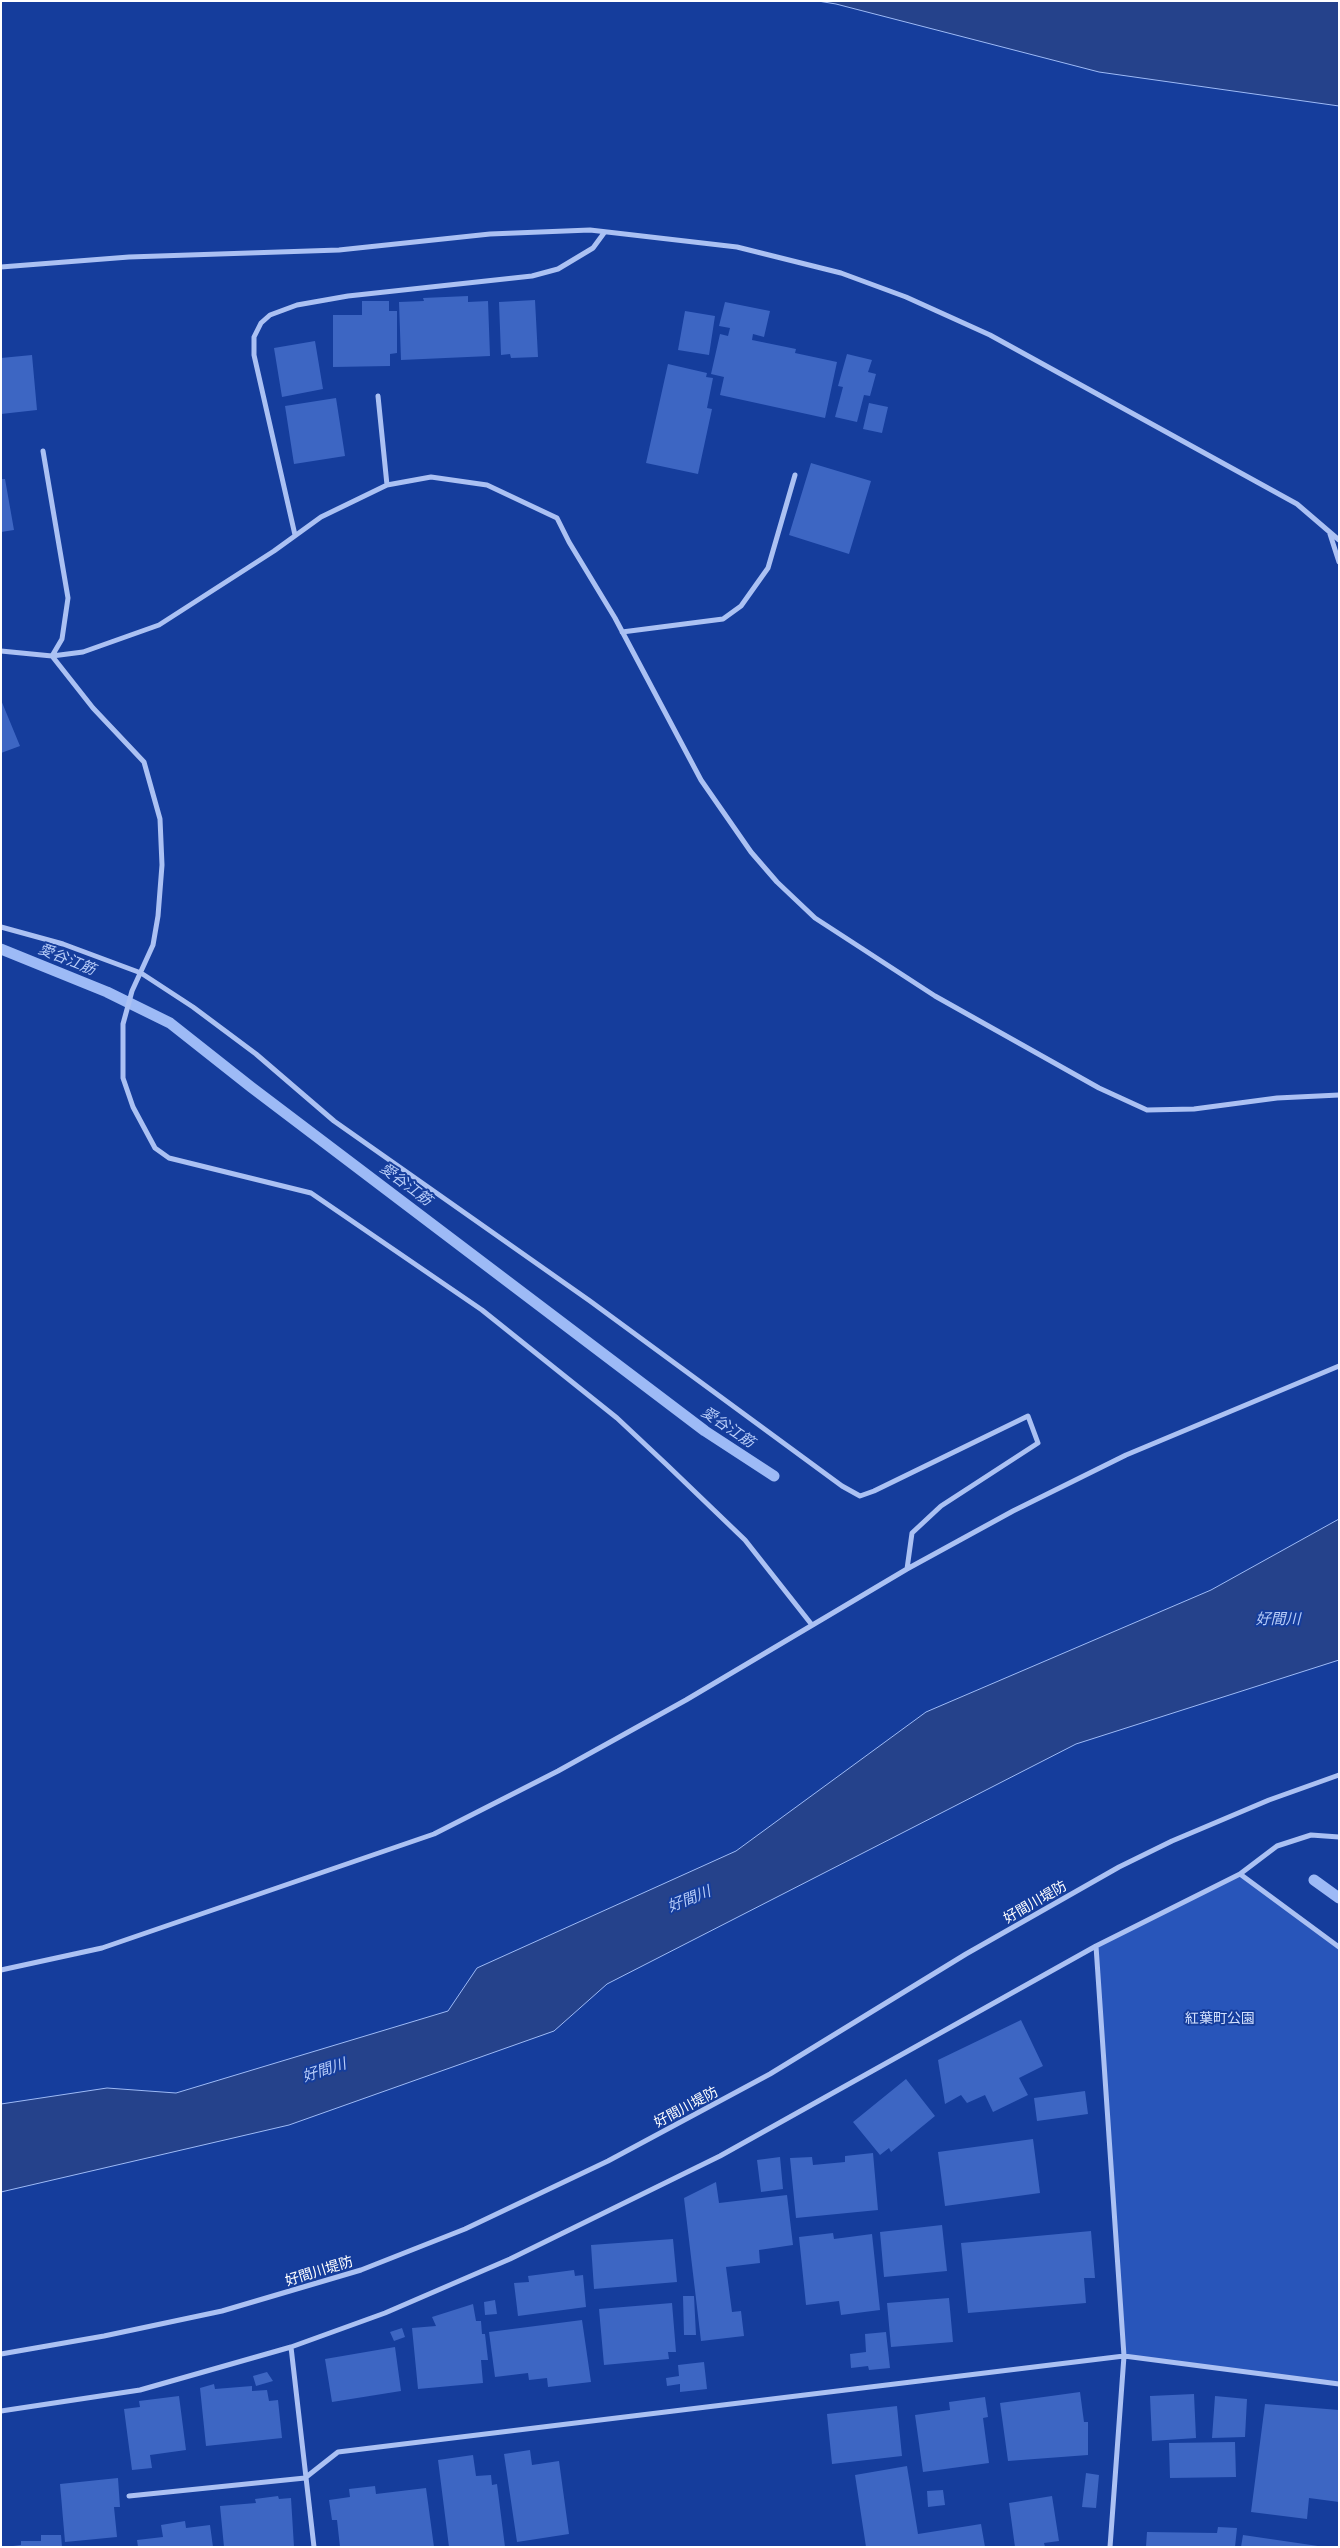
<!DOCTYPE html>
<meta charset="utf-8">
<style>
body{margin:0}
#map{position:relative;width:1340px;height:2548px;overflow:hidden;background:#153d9c;font-family:Barlow,sans-serif}
canvas{display:block}
.frame{position:absolute;inset:0;border:2px solid #fff;pointer-events:none}
</style>
<div id="map">
<canvas width="1340" height="2548"></canvas>
<div class="frame"></div>
</div>
<script>
const g = document.querySelector('canvas').getContext('2d');
g.lineJoin = 'round';
function paint(path, color) {
  g.fillStyle = color;
  g.fill(path, 'evenodd');
}
function poly(rows) {
  const path = new Path2D();
  for (const r of rows) {
    path.moveTo(r[0], r[1]);
    for (let i = 2; i < r.length; i += 2) path.lineTo(r[i], r[i + 1]);
  }
  return path;
}
function trace(path, color, width, dash) {
  g.strokeStyle = color;
  g.lineWidth = width;
  g.lineCap = dash ? 'butt' : 'round';
  g.setLineDash(dash || []);
  g.stroke(path);
}
function label(font, color, halo, rows, align = 'center') {
  g.font = font + ' Barlow,"Noto Sans JP",sans-serif';
  g.lineWidth = 4;
  g.setLineDash([]);
  g.textBaseline = 'middle';
  g.strokeStyle = halo;
  g.fillStyle = color;
  for (const [text, x, y, turn = 0] of rows) {
    g.save();
    g.translate(x, y);
    g.rotate((+turn || 0) * Math.PI / 180);
    g.textAlign = isNaN(turn) ? turn : align;
    if (halo) g.strokeText(text, 0, 0);
    g.fillText(text, 0, 0);
    g.restore();
  }
}
const green = poly([
 [1241,1875,1339,1948,1339,2384,1124,2356,1096,1946]
]);
const water = poly([
 [818,1,1339,1,1339,106,1099,72,836,4,818,1],
 [1339,1519,1339,1660,1076,1744,607,1984,554,2031,289,2125,1,2192,1,2104,107,2088,176,2093,448,2011,477,1968,736,1851,926,1712,1211,1590,1339,1519]
]);
const stream = poly([
 [1,949,107,992,170,1023,251,1087,705,1431,774,1476],
 [1314,1880,1339,1898]
]);
const building = poly([
 [468,296,468,302,488,301,490,356,401,360,399,302,424,301,423,298],
 [535,300,538,357,511,358,510,354,501,355,499,302],
 [362,301,389,301,389,311,397,311,397,353,390,354,390,366,333,367,333,315,362,315],
 [725,302,770,311,764,337,753,334,752,340,796,349,795,353,837,362,825,418,720,395,724,377,711,374,720,334,728,336,730,328,719,326],
 [685,311,715,316,709,355,678,350],
 [315,341,323,389,282,397,274,348],
 [847,354,872,360,868,372,876,374,870,396,864,395,857,422,835,417,843,387,838,386],
 [32,355,37,410,1,414,1,358],
 [668,364,707,373,706,377,713,378,707,408,712,409,698,474,646,463],
 [336,398,345,456,294,464,285,406],
 [869,403,888,407,882,433,863,429],
 [811,463,871,481,849,554,789,535],
 [1,479,5,479,14,530,1,532],
 [1,700,20,746,1,753],
 [1021,2020,1043,2066,1019,2078,1028,2095,993,2112,985,2095,967,2103,961,2095,945,2104,938,2060],
 [906,2079,935,2116,891,2152,889,2148,880,2155,853,2122],
 [1085,2091,1088,2114,1037,2121,1034,2098],
 [1033,2139,1040,2193,945,2206,938,2152],
 [873,2153,878,2210,796,2218,790,2158,812,2157,813,2165,845,2162,845,2156],
 [780,2157,783,2189,761,2192,757,2160],
 [716,2182,719,2203,787,2195,793,2245,759,2250,760,2263,726,2267,732,2312,741,2311,744,2336,701,2341,684,2198],
 [942,2225,947,2271,884,2277,880,2232],
 [1091,2231,1095,2278,1084,2278,1086,2303,968,2313,961,2243],
 [833,2233,834,2239,872,2234,880,2310,841,2315,839,2301,806,2305,799,2237],
 [673,2239,677,2282,594,2289,591,2245],
 [574,2270,575,2276,583,2275,586,2307,518,2316,514,2283,529,2282,528,2276],
 [683,2296,694,2296,696,2335,684,2335],
 [949,2298,953,2342,891,2347,887,2303],
 [495,2300,497,2314,485,2315,484,2302],
 [672,2303,676,2352,668,2352,669,2359,604,2365,599,2309],
 [473,2304,476,2321,481,2321,482,2334,485,2334,488,2360,481,2360,483,2383,418,2389,412,2328,436,2326,432,2317],
 [582,2320,591,2382,548,2387,547,2378,529,2380,528,2373,495,2377,489,2332],
 [402,2328,405,2337,394,2341,390,2332],
 [886,2332,890,2368,869,2370,868,2366,851,2368,850,2354,866,2352,865,2334],
 [395,2347,401,2391,332,2402,325,2359],
 [704,2362,707,2389,680,2392,680,2384,667,2386,666,2378,679,2376,678,2365],
 [267,2372,273,2381,256,2386,253,2376],
 [214,2384,215,2389,252,2386,252,2391,267,2390,269,2401,278,2400,282,2438,206,2446,200,2388],
 [1080,2392,1084,2422,1088,2422,1088,2455,1008,2461,1000,2403],
 [1194,2394,1196,2438,1152,2441,1150,2396],
 [179,2396,186,2450,150,2455,152,2468,132,2470,124,2409,140,2407,139,2401],
 [1215,2396,1247,2399,1245,2437,1212,2438],
 [985,2397,988,2417,983,2418,989,2463,923,2472,915,2415,950,2410,949,2402],
 [1265,2404,1339,2410,1339,2502,1309,2498,1307,2519,1251,2512],
 [897,2406,902,2456,832,2464,827,2414],
 [1235,2442,1236,2477,1170,2478,1169,2443],
 [530,2450,532,2465,559,2461,569,2534,517,2542,504,2454],
 [473,2455,476,2476,491,2475,492,2485,497,2484,505,2547,449,2547,438,2460],
 [907,2466,918,2534,981,2524,985,2547,866,2547,855,2475],
 [1086,2473,1099,2475,1096,2508,1082,2507],
 [118,2478,120,2507,114,2507,117,2537,65,2542,60,2484],
 [375,2486,376,2494,426,2488,434,2547,340,2547,337,2520,332,2520,329,2500,350,2497,349,2489],
 [943,2490,945,2505,928,2507,927,2491],
 [278,2496,279,2499,291,2498,294,2547,224,2547,220,2506,256,2503,255,2499],
 [1052,2496,1059,2541,1044,2543,1045,2547,1015,2547,1009,2503],
 [185,2521,186,2528,210,2525,213,2547,138,2547,137,2540,163,2537,161,2525],
 [1218,2527,1237,2528,1235,2547,1146,2547,1147,2532,1217,2533],
 [41,2535,61,2535,62,2547,5,2547,21,2545,21,2541,41,2541],
 [1243,2535,1318,2546,1318,2547,1241,2547]
]);
const minor = poly([
 [1,267,129,257,339,250,490,234,590,230,737,247,841,273,906,297,990,335,1297,504,1339,540],
 [378,396,387,485],
 [43,451,68,598,62,639,52,656,93,708,144,762,160,819,162,865,158,916,153,945,132,991,123,1024,123,1078,133,1107,155,1148,169,1158,311,1193,482,1310,617,1418,667,1465,745,1540,812,1625],
 [1330,534,1339,562],
 [295,535,254,355,254,337,261,323,270,315,297,305,348,296,532,276,558,269,593,248,604,233],
 [622,632,723,619,741,606,768,568,795,475],
 [1,651,52,656,83,652,159,625,274,551,321,517,387,485,431,477,487,485,557,518,569,542,615,618,701,780,751,852,777,882,815,918,935,996,1099,1088,1147,1110,1194,1109,1277,1098,1339,1095],
 [1,927,63,944,141,973,193,1007,256,1054,334,1121,590,1301,842,1486,860,1496,874,1491,1028,1416,1038,1443,941,1506,912,1533,907,1569],
 [1339,1837,1311,1835,1277,1846,1240,1874,1339,1947],
 [1096,1946,1240,1874],
 [1,1970,102,1948,434,1834,558,1771,686,1700,907,1569,1013,1511,1126,1455,1339,1366],
 [291,2347,314,2547],
 [1,2354,104,2336,222,2311,361,2270,465,2229,608,2161,770,2074,966,1954,1119,1867,1172,1841,1269,1800,1339,1775],
 [1,2411,140,2390,291,2347,385,2313,510,2259,720,2156,1096,1946,1124,2356,1110,2547],
 [129,2496,305,2478,338,2452,1124,2356,1339,2384]
]);
const streetNames = [
 ["好間川堤防",1035,1902,-30],
 ["好間川堤防",686,2107,-28],
 ["好間川堤防",319,2271,-17]
];
const parkNames = [
 ["紅葉町公園",1220,2018]
];
const waterNames = [
 ["愛谷江筋",67,959,22],
 ["愛谷江筋",406,1184,37],
 ["愛谷江筋",728,1427,34],
 ["好間川",1278,1619],
 ["好間川",689,1899,-22],
 ["好間川",324,2070,-18]
];
paint(green, '#2855ba');
paint(water, '#25428b');
trace(water, '#9dbaf6', 1);
trace(stream, '#9dbaf6', 11);
paint(building, '#3d66c3');
trace(minor, '#abc1f3', 5);
label('14px', '#fff', '#153d9c', streetNames);
label('14px', '#d3e0fd', '#153d9c', parkNames);
label('italic 15px', '#b7ccf9', '#153d9c', waterNames);
</script>
